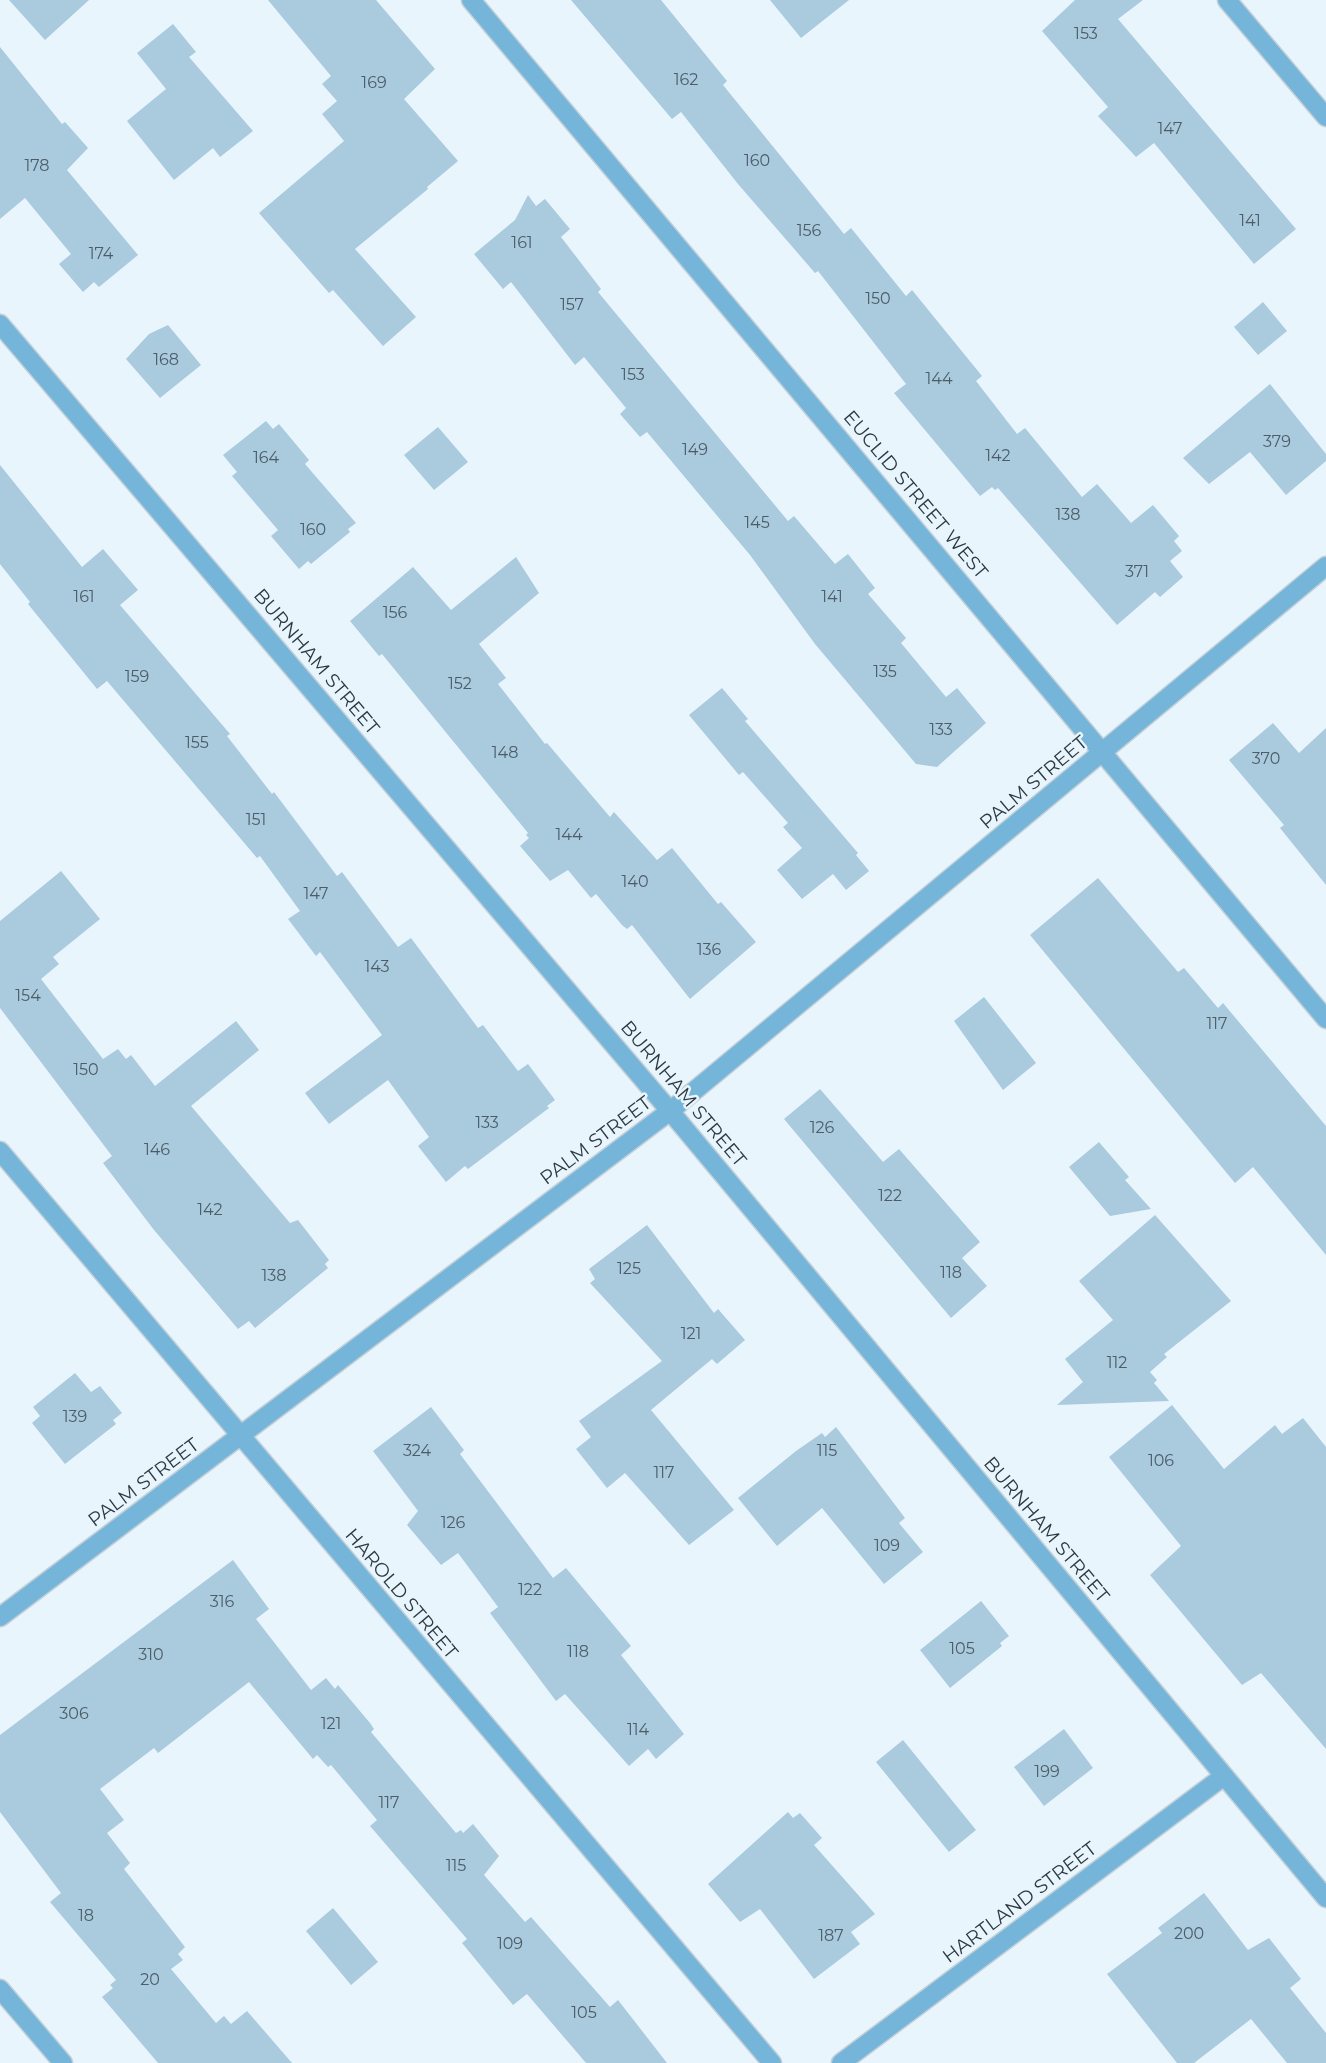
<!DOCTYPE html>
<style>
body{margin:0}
canvas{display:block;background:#e8f5fd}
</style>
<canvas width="1326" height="2063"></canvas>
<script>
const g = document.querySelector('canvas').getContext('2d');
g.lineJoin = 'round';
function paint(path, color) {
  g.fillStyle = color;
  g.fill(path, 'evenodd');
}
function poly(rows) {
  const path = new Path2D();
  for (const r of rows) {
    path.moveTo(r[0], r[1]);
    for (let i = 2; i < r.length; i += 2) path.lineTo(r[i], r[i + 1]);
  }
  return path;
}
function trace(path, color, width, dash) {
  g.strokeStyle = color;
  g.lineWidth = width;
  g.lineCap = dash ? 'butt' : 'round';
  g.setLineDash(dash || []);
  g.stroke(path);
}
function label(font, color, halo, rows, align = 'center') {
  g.font = font + ' Montserrat,sans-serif';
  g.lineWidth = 5;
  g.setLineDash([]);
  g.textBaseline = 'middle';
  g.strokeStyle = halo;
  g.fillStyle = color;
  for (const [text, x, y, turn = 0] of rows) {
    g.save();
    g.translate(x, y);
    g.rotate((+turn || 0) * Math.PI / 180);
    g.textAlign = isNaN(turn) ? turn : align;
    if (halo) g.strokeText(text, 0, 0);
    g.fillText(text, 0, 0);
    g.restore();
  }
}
const building = poly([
 [9,0,89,0,45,40],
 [268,0,376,0,435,69,404,99,458,161,427,187,428,189,355,249,416,317,383,346,333,290,329,293,259,213,344,141,322,114,337,101,322,84,331,76],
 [571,0,661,0,727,81,723,85,844,234,851,228,906,296,912,290,982,376,976,381,1017,434,1025,428,1082,497,1097,484,1131,523,1153,505,1179,536,1174,541,1182,551,1170,561,1183,577,1160,597,1155,592,1117,625,998,488,995,490,992,487,980,496,894,393,906,384,818,271,815,273,738,184,681,112,672,119],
 [770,0,849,0,801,38],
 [1075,0,1143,0,1118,19,1296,229,1254,264,1154,143,1136,157,1098,116,1108,107,1042,31],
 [173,24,196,52,189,57,253,131,220,157,213,148,174,180,127,121,166,89,137,53],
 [0,47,62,124,65,122,88,148,67,170,138,255,99,287,94,282,83,292,59,264,71,254,25,198,0,219],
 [528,195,536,206,545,199,570,229,561,237,601,289,598,292,788,521,794,516,835,564,848,554,875,588,868,594,906,638,901,643,946,697,957,688,986,723,937,767,916,764,815,644,750,555,647,432,640,437,620,414,626,408,584,357,575,365,511,282,503,289,474,254,515,220],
 [1263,302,1287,331,1258,355,1234,327],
 [168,325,201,365,160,398,126,359,149,334],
 [1270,384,1326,454,1326,461,1286,495,1250,452,1209,484,1183,458],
 [266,421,273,429,279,424,309,460,305,464,356,523,348,529,350,532,311,564,308,561,299,569,271,536,278,530,232,476,237,472,223,455],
 [438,427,468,462,434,490,404,455],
 [0,465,82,567,103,549,138,590,120,605,230,734,227,736,272,794,274,792,337,876,342,872,398,947,411,938,478,1028,483,1025,518,1071,528,1064,555,1100,547,1106,549,1108,468,1169,465,1166,446,1182,418,1146,429,1137,388,1080,329,1124,305,1093,382,1035,320,952,316,956,288,919,300,911,260,856,257,858,107,681,97,689,28,604,30,602,0,564],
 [516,557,539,593,479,644,506,678,498,684,545,744,547,743,610,817,614,812,657,860,672,848,718,904,721,902,756,942,690,999,632,925,627,929,622,925,596,894,591,898,568,870,550,881,520,846,529,838,526,835,528,833,382,654,379,656,350,621,413,567,451,610],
 [722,688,748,719,745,721,858,853,856,855,869,871,846,890,833,874,802,899,777,870,802,848,783,827,788,823,743,772,739,775,689,715],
 [1273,723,1299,753,1326,728,1326,885,1280,828,1284,825,1229,760],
 [61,871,100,919,53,957,59,964,41,979,103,1059,118,1049,126,1059,131,1055,155,1086,236,1021,259,1050,191,1106,290,1223,298,1220,329,1260,325,1264,328,1268,255,1328,249,1321,238,1329,154,1230,103,1163,112,1156,0,1008,0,921],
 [1098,878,1178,972,1184,968,1218,1008,1223,1003,1326,1126,1326,1255,1253,1167,1235,1183,1030,935],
 [984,997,1036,1063,1003,1090,954,1021],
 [820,1089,883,1162,899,1149,980,1242,962,1258,987,1286,951,1318,784,1119],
 [1099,1142,1129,1177,1125,1180,1151,1209,1110,1216,1069,1167],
 [1155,1215,1231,1301,1164,1354,1167,1357,1150,1372,1157,1380,1154,1383,1169,1401,1057,1405,1083,1382,1065,1359,1113,1320,1079,1281],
 [647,1225,714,1313,718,1309,745,1340,717,1364,712,1359,651,1410,734,1510,689,1545,625,1473,607,1488,576,1449,591,1437,579,1421,662,1361,590,1283,595,1279,589,1269],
 [75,1373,91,1392,100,1386,122,1413,113,1420,116,1424,65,1464,32,1423,40,1416,33,1407],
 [1172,1405,1224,1469,1275,1425,1282,1434,1303,1418,1326,1447,1326,1749,1261,1673,1242,1685,1150,1575,1181,1546,1109,1457],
 [431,1407,464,1450,460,1454,553,1578,566,1568,631,1646,621,1655,684,1734,656,1759,648,1749,629,1766,565,1694,556,1701,490,1613,498,1607,458,1553,441,1565,407,1525,418,1511,373,1451],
 [836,1427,905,1518,899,1523,923,1552,884,1584,822,1508,777,1546,738,1498,796,1451,822,1433,825,1437],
 [233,1560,269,1609,256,1619,311,1690,326,1678,335,1689,338,1685,370,1723,374,1729,371,1732,456,1833,461,1830,463,1833,473,1824,499,1856,484,1875,525,1922,531,1917,610,2007,618,2000,667,2063,586,2063,527,1994,513,2005,462,1943,467,1939,370,1826,377,1820,331,1765,328,1767,317,1755,313,1759,249,1682,158,1753,154,1748,100,1789,124,1820,107,1833,130,1863,124,1869,185,1947,178,1954,183,1960,171,1969,216,2023,224,2016,231,2024,247,2011,292,2063,158,2063,102,1997,113,1988,110,1985,116,1980,50,1902,61,1893,0,1812,0,1735],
 [981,1601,1009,1636,1000,1643,1002,1646,950,1688,920,1650],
 [1064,1729,1093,1768,1044,1806,1014,1767],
 [903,1740,976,1830,949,1852,876,1762],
 [788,1812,793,1818,800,1813,822,1838,814,1845,875,1914,851,1932,860,1944,814,1979,760,1909,740,1922,708,1884],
 [1204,1893,1248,1950,1269,1938,1301,1979,1290,1988,1326,2033,1326,2063,1287,2063,1251,2019,1194,2063,1177,2063,1107,1974,1162,1933,1158,1928],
 [333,1908,378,1962,351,1985,306,1931]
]);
const minor = poly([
 [471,0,1326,1019],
 [1227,0,1326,117],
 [0,324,670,1111,1326,1898],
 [0,1151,772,2063],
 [0,1617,670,1111,1326,566],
 [0,1989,63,2063],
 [841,2063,1224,1776]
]);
const numberNames = [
 ["153",1086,34],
 ["162",686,80],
 ["169",374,83],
 ["147",1170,129],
 ["160",757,161],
 ["178",37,166],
 ["141",1250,221],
 ["156",809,231],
 ["161",522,243],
 ["174",101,254],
 ["150",878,299],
 ["157",572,305],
 ["168",166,360],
 ["153",633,375],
 ["144",939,379],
 ["379",1277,442],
 ["149",695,450],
 ["142",998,456],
 ["164",266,458],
 ["138",1068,515],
 ["145",757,523],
 ["160",313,530],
 ["371",1137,572],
 ["161",84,597],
 ["141",832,597],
 ["156",395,613],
 ["135",885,672],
 ["159",137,677],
 ["152",460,684],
 ["133",941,730],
 ["155",197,743],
 ["148",505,753],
 ["370",1266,759],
 ["151",256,820],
 ["144",569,835],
 ["140",635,882],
 ["147",316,894],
 ["136",709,950],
 ["143",377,967],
 ["154",28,996],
 ["117",1217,1024],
 ["150",86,1070],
 ["133",487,1123],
 ["126",822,1128],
 ["146",157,1150],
 ["122",890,1196],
 ["142",210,1210],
 ["125",629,1269],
 ["118",951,1273],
 ["138",274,1276],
 ["121",691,1334],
 ["112",1117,1363],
 ["139",75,1417],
 ["324",417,1451],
 ["115",827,1451],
 ["106",1161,1461],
 ["117",664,1473],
 ["126",453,1523],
 ["109",887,1546],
 ["122",530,1590],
 ["316",222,1602],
 ["105",962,1649],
 ["118",578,1652],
 ["310",151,1655],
 ["306",74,1714],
 ["121",331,1724],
 ["114",638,1730],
 ["199",1047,1772],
 ["117",389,1803],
 ["115",456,1866],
 ["18",86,1916],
 ["200",1189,1934],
 ["187",831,1936],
 ["109",510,1944],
 ["20",150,1980],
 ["105",584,2013]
];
const streetNames = [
 ["EUCLID STREET WEST",915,495,50],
 ["BURNHAM STREET",316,662,50],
 ["PALM STREET",1034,783,-40],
 ["BURNHAM STREET",683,1094,50],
 ["PALM STREET",596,1141,-37],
 ["PALM STREET",144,1483,-37],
 ["BURNHAM STREET",1046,1530,50],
 ["HAROLD STREET",401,1594,50],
 ["HARTLAND STREET",1020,1903,-37]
];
paint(building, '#aacade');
trace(minor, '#c2cfd7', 21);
trace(minor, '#75b5da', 18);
label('16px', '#4c5d68', null, numberNames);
label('19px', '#2c3941', '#e8f5fd', streetNames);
</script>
